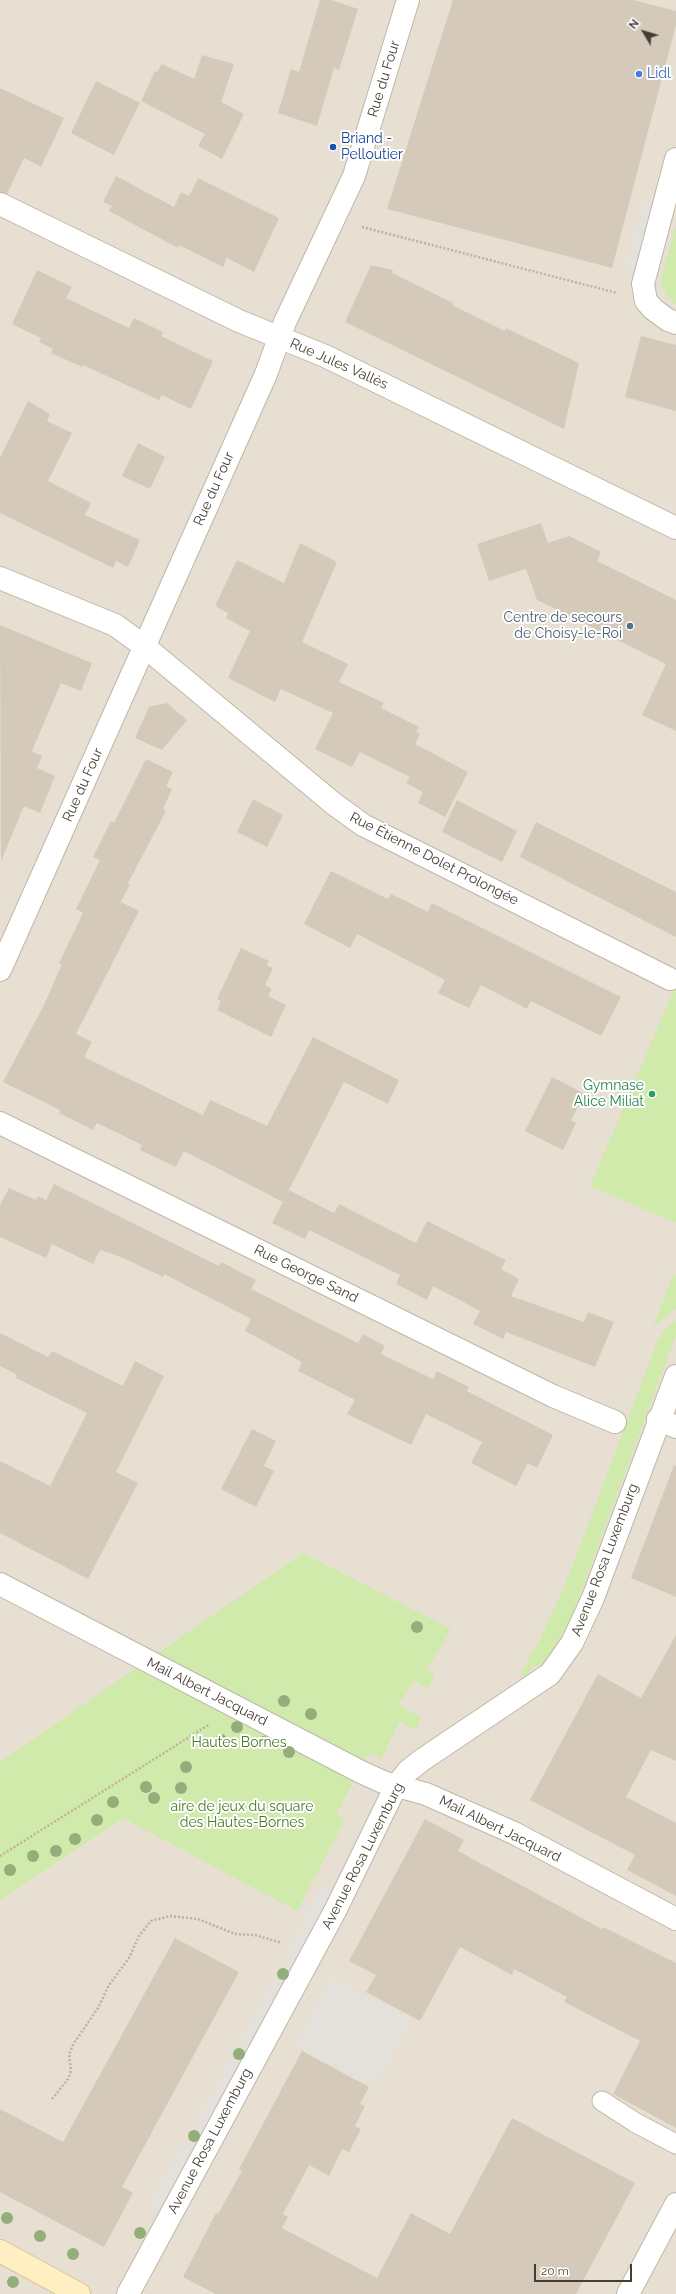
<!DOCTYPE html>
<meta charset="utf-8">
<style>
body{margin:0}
#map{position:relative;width:676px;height:2294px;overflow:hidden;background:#f3eee5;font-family:Raleway,sans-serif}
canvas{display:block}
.north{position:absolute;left:624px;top:12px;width:40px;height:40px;-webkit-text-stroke:3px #fff;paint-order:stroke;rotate:308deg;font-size:11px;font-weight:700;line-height:16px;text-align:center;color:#463e34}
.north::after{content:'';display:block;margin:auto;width:14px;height:18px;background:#463e34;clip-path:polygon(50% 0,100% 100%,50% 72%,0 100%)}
.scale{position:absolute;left:534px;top:2264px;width:98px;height:18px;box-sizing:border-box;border:2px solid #463e34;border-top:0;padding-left:5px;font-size:12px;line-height:14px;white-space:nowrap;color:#463e34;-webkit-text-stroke:3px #fff;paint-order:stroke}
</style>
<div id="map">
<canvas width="676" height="2294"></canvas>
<div class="north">N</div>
<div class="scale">20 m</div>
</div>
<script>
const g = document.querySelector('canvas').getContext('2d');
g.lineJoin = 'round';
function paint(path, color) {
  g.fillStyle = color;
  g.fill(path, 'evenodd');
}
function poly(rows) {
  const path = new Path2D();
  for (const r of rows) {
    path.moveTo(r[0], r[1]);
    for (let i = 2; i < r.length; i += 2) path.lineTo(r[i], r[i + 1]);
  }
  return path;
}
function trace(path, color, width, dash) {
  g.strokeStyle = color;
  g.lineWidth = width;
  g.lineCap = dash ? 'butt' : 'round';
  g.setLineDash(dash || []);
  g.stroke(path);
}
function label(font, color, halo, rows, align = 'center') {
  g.font = font + ' Raleway,sans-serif';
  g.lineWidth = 4;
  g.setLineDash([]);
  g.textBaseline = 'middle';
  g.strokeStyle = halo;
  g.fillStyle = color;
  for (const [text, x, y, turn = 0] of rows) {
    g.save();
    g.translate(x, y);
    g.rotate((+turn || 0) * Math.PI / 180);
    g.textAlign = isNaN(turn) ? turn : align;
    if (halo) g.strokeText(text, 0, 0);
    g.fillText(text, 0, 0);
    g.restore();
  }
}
const residential = poly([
 [0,0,676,0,676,2294,0,2294]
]);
const green = poly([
 [676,224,676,304,667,297,661,282],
 [676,985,676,1223,590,1186],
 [676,1274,676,1309,653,1327,672,1278],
 [676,1320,676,1335,567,1630,547,1658,538,1667,533,1665,526,1678,520,1674,542,1635,569,1575,657,1342,664,1331],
 [303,1553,451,1629,427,1670,435,1676,428,1689,414,1681,399,1704,421,1718,415,1730,400,1721,381,1759,369,1753,336,1814,345,1820,297,1911,123,1818,0,1900,0,1762]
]);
const parking = poly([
 [645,196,654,199,635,271,625,268],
 [321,1888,332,1892,292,1967,283,1962,306,1920,303,1918],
 [332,1977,411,2020,374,2087,296,2045],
 [275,1978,284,1983,248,2048,239,2043],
 [230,2059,239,2064,203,2130,194,2125],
 [185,2141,194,2146,158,2211,148,2205]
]);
const building = poly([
 [320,0,331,0,358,9,339,70,334,68,317,126,278,113,291,69,299,72],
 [453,0,633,0,676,11,676,25,612,268,387,209],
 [202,55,234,64,221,102,244,114,222,159,198,146,205,134,141,101,155,71,157,72,162,64,194,79],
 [96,81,140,103,114,155,71,133],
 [0,88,64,118,41,167,24,158,7,194,0,192],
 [116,176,174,207,181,192,189,196,198,178,279,218,254,272,227,258,223,267,179,245,178,248,109,211,112,206,103,202],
 [371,265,393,270,392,273,453,303,452,305,505,331,506,328,579,363,564,429,345,322],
 [37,270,72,287,66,298,129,328,134,318,163,332,161,336,213,361,191,409,162,395,159,400,83,365,82,367,51,353,53,349,39,342,41,338,12,324],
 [641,336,676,345,676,411,625,397],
 [28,401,50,414,47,421,72,433,48,481,91,503,85,515,140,540,128,567,116,561,113,568,0,513,0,458],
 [138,443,165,457,150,489,122,476],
 [541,523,548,543,569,536,601,552,597,561,676,600,676,731,642,715,666,664,537,600,526,569,489,581,477,544],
 [300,543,337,562,302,642,348,664,339,682,384,703,381,708,419,727,416,732,420,734,415,744,468,772,445,817,418,803,423,792,406,783,410,777,360,752,352,767,315,749,333,713,281,689,275,702,228,678,250,631,226,618,228,613,215,606,237,560,284,583],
 [0,625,92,663,81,691,61,683,32,751,42,756,37,768,55,776,40,813,24,806,1,861],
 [167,703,187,720,162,750,135,738,149,707],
 [146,759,173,772,166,786,172,789,163,809,166,811,128,883,130,884,121,902,139,911,76,1034,92,1042,84,1057,203,1115,210,1100,267,1126,313,1037,399,1080,388,1104,344,1082,289,1190,334,1213,339,1204,416,1243,427,1221,506,1260,501,1269,519,1279,511,1296,584,1322,588,1312,614,1322,595,1367,506,1332,503,1339,473,1324,480,1311,433,1286,427,1300,396,1284,400,1275,309,1230,305,1239,272,1223,283,1202,184,1151,176,1167,140,1150,142,1145,97,1123,93,1130,59,1113,60,1110,3,1082,44,1005,62,964,59,963,83,913,76,909,100,860,93,857,111,821,114,823],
 [253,799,283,815,267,847,237,832],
 [457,800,517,831,502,862,442,832],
 [536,822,676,892,676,937,520,857],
 [331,871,388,899,391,894,428,912,432,903,621,997,601,1036,531,1001,527,1009,481,985,469,1008,438,993,445,980,357,934,350,948,304,924],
 [241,948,269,961,267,965,273,968,265,985,272,989,268,996,286,1005,271,1037,217,1010,221,1001,217,999],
 [552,1077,585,1094,571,1120,576,1123,563,1150,525,1131],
 [54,1184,219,1266,221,1262,256,1280,251,1289,358,1343,363,1334,385,1346,381,1354,433,1379,437,1371,469,1387,467,1391,553,1435,537,1468,528,1463,516,1486,471,1463,482,1442,426,1414,411,1445,347,1414,355,1400,298,1371,302,1362,245,1331,251,1319,164,1274,163,1277,121,1257,100,1250,93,1264,52,1244,46,1258,0,1237,0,1205,9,1188,36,1200,38,1196,46,1200],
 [0,1333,48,1357,52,1351,123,1386,135,1361,164,1376,116,1472,138,1483,88,1579,0,1533,0,1461,50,1486,87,1413,16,1378,17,1375,0,1366],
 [252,1429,276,1441,264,1466,274,1471,256,1507,221,1489],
 [674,1465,676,1466,676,1597,631,1578],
 [676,1635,676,1761,651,1750,626,1797,676,1823,676,1896,627,1870,635,1855,530,1800,598,1674,641,1698],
 [425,1819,464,1840,458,1851,602,1929,603,1927,676,1963,676,2128,613,2094,640,2041,564,2002,567,1997,514,1969,512,1975,460,1947,420,2021,366,1992,376,1975,349,1961],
 [175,1938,239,1972,122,2187,133,2193,104,2247,0,2192,0,2109,63,2142],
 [302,2051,369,2087,360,2104,365,2106,355,2126,361,2129,349,2152,342,2149,329,2176,309,2165,283,2214,288,2217,282,2228,377,2278,411,2213,450,2234,512,2118,635,2183,576,2294,216,2294,183,2277,216,2213,218,2214,242,2171,239,2169]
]);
const path = poly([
 [362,227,617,293],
 [0,1856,210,1724],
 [52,2099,68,2079,71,2071,69,2054,74,2043,98,2008,109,1985,129,1958,139,1936,151,1921,170,1916,198,1919,235,1934,255,1935,282,1943]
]);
const lane = poly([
 [602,2101,636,2123,676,2144]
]);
const street = poly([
 [676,159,643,284,646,301,653,309,668,320,676,323],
 [0,204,239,321,325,356,676,528],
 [0,578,115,625,144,646,334,804,363,825,670,979],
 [0,970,266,374,285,322,354,176,408,0],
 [0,1123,553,1396,615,1422],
 [658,1419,676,1427],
 [0,1584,361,1772,383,1782,426,1794,514,1833,676,1919],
 [128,2294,335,1911,396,1786,408,1771,422,1760,550,1674,572,1643,593,1598,676,1376],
 [628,2294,676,2204]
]);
const secondary = poly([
 [0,2251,79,2294]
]);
const trees = [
 [417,1627],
 [284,1701],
 [311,1714],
 [237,1727],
 [221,1740],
 [264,1742],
 [289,1752],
 [186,1767],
 [146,1787],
 [181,1788],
 [154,1798],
 [113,1802],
 [97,1820],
 [75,1839],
 [56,1851],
 [33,1856],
 [10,1870],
 [283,1974],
 [239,2054],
 [194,2136],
 [7,2218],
 [140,2233],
 [40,2236],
 [73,2254],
 [13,2282]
];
const markers = [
 [639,74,4,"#3f7fe0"],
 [333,147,4,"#1a4fb4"],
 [630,626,4,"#5c6f8a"],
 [652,1094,4,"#2e9e5b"]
];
const shopNames = [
 ["Lidl",647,74]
];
const streetNames = [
 ["Rue du Four",384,79,-73],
 ["Rue Jules Vallès",339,364,24],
 ["Rue du Four",214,489,-66],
 ["Rue du Four",83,785,-66],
 ["Rue Étienne Dolet Prolongée",434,859,27],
 ["Rue George Sand",306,1274,26],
 ["Avenue Rosa Luxemburg",605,1560,-69],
 ["Mail Albert Jacquard",207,1692,27],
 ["Mail Albert Jacquard",500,1829,26],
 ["Avenue Rosa Luxemburg",363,1856,-63],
 ["Avenue Rosa Luxemburg",210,2141,-62]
];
const transitNames = [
 ["Briand -",341,139],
 ["Pelloutier",341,155]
];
const serviceNames = [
 ["Centre de secours",622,618],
 ["de Choisy-le-Roi",622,634]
];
const leisureNames = [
 ["Gymnase",644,1086],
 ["Alice Miliat",644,1102]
];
const parkNames = [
 ["Hautes Bornes",239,1743],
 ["aire de jeux du square",242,1807],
 ["des Hautes-Bornes",242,1823]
];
paint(residential, '#e7e0d2');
paint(green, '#cfeaab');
paint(parking, '#e4e1dd');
paint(building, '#d5cab9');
trace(lane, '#bfb6a7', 21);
trace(street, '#bfb6a7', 24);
trace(secondary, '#d9c494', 24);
trace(path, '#c2b197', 2.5, [2, 2]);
trace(lane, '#fff', 19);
trace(street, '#fff', 22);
trace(secondary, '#ffefc3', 22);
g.fillStyle = '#94ae7b';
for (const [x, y] of trees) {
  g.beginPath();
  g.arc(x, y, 6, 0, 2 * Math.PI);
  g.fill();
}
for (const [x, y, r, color] of markers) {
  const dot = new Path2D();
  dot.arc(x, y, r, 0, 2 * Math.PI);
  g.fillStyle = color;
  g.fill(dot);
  trace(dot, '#fff', 1.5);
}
label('14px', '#366cbe', '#fff', shopNames, 'left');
label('14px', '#463e34', '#fff', streetNames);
label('14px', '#164399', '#fff', transitNames, 'left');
label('14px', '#4e5e75', '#fff', serviceNames, 'right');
label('14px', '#27864d', '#fff', leisureNames, 'right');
label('14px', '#477a25', '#fff', parkNames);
</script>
